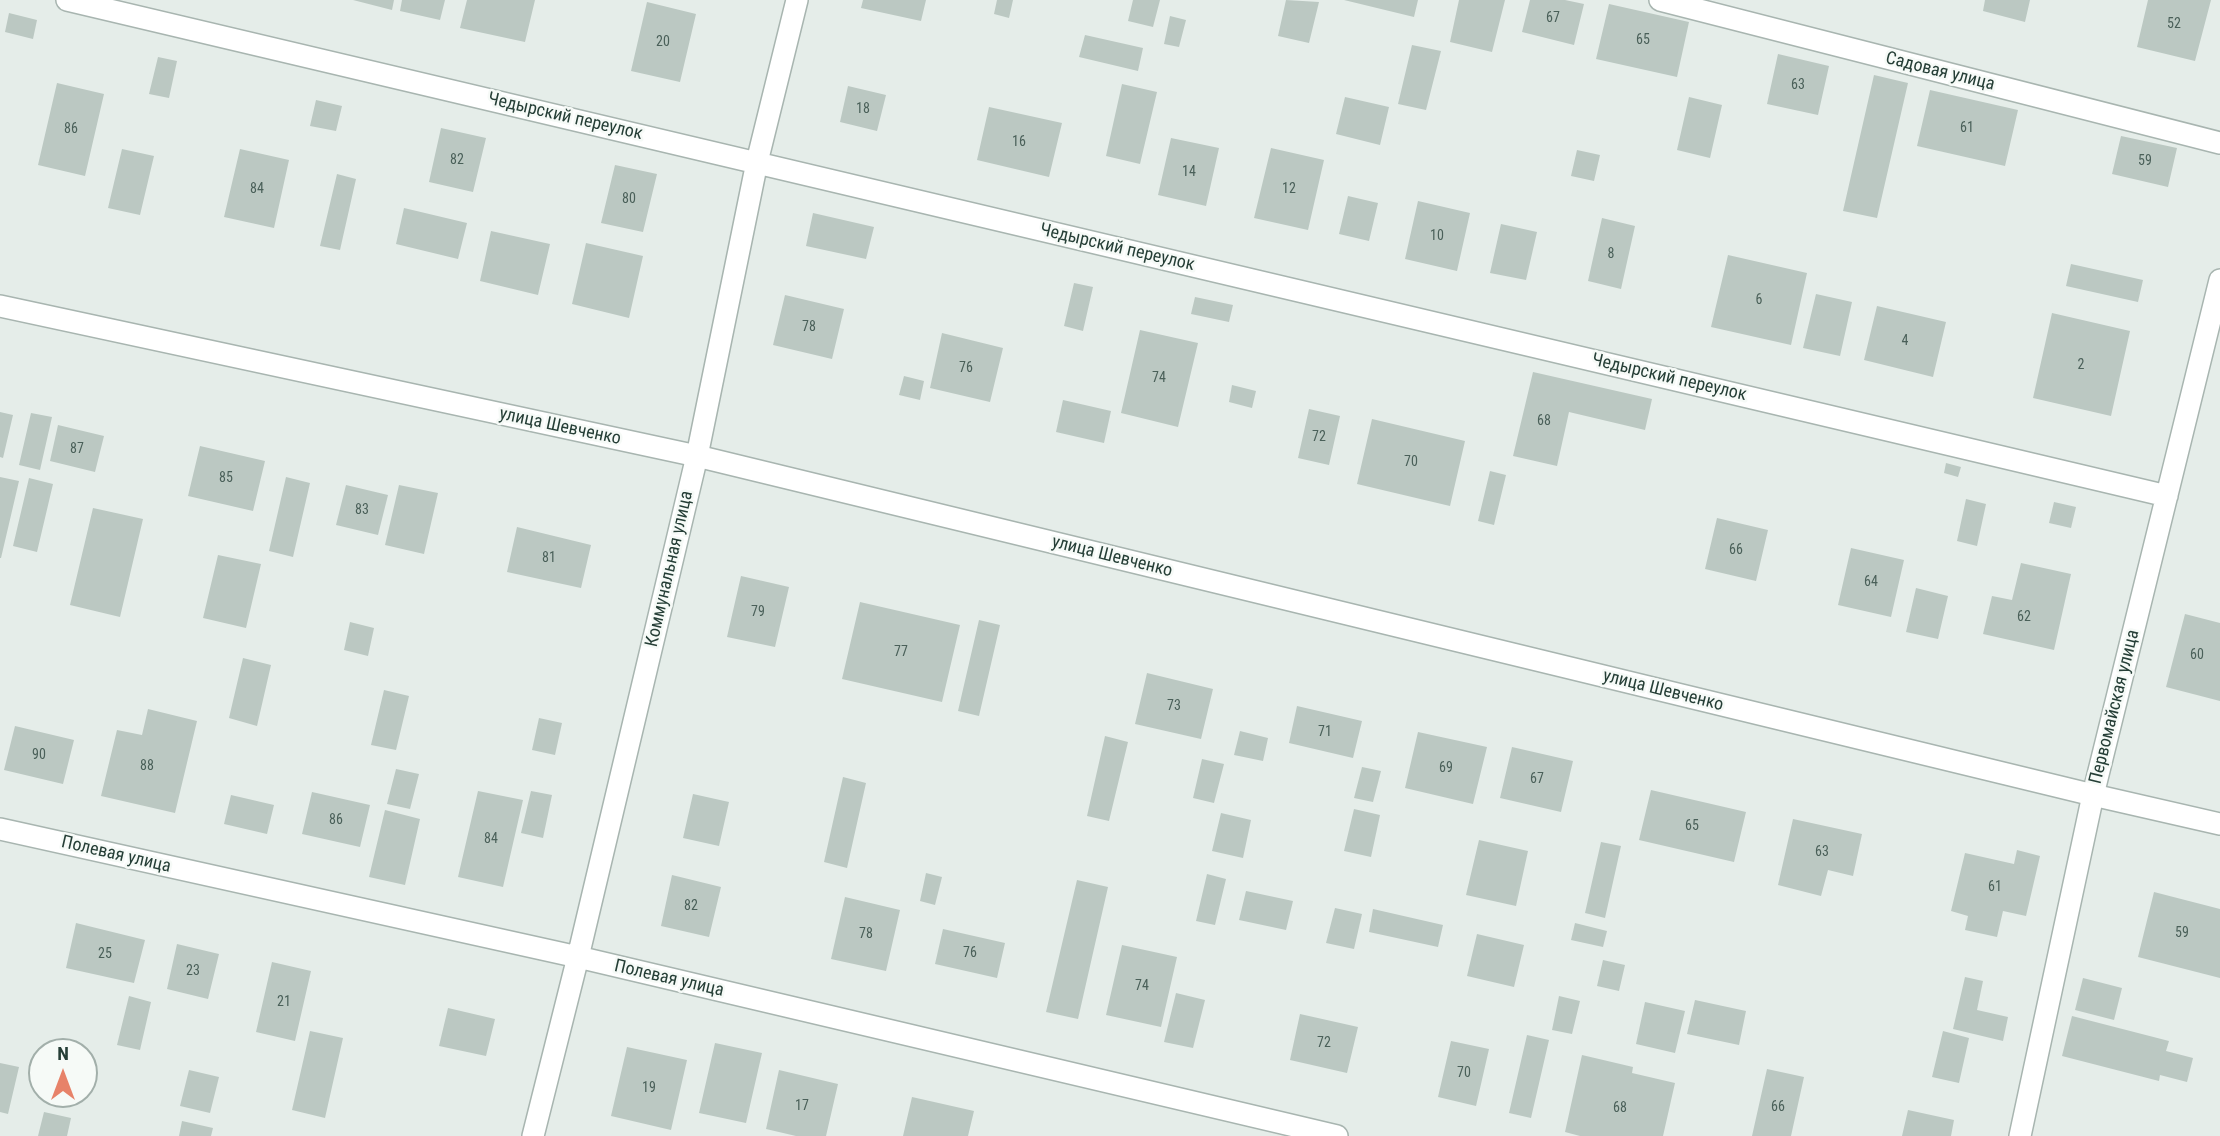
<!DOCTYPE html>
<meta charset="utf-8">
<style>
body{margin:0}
#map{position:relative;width:2220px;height:1136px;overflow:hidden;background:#e5ede9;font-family:"Roboto Condensed",sans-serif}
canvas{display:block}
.north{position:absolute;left:28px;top:1038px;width:70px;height:70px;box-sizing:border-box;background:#f6faf7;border:2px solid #a2afaa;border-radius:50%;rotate:0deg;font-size:19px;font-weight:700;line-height:28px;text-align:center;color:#253e36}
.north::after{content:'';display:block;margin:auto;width:24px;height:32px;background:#e78269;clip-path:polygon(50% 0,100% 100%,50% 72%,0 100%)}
</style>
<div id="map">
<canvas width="2220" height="1136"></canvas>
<div class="north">N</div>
</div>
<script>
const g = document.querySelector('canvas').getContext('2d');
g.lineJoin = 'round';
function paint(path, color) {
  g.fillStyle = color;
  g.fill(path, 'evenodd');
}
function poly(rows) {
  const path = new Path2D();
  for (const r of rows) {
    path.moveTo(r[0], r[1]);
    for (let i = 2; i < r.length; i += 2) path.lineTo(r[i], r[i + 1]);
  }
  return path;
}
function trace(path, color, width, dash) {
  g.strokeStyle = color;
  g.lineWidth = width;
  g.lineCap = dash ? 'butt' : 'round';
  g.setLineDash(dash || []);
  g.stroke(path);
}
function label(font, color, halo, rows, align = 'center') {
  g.font = font + ' "Roboto Condensed",sans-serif';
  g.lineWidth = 5;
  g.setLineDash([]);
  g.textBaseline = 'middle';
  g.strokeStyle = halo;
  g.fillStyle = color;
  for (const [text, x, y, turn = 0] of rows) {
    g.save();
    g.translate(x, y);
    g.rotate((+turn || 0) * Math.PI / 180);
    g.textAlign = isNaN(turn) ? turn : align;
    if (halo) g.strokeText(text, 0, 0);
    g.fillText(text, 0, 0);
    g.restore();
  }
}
const building = poly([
 [353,0,394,0,392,10],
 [402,0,445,0,440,20,400,11],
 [467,0,535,0,525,42,460,28],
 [863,0,926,0,921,21,861,8],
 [997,0,1013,0,1009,18,994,14],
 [1133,0,1160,0,1153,27,1128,21],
 [1286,0,1319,2,1309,43,1278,36],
 [1344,0,1418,0,1414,17],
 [1459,0,1505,0,1492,52,1450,42],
 [1530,0,1565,0,1584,4,1574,45,1522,32],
 [1985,0,2030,0,2025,22,1983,11],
 [2148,0,2211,0,2195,61,2137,47],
 [647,2,696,14,680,82,631,71],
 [1609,4,1689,22,1677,77,1596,59],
 [9,13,37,20,33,39,5,32],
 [1170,16,1186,20,1179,47,1164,44],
 [1085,35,1143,48,1138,71,1079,57],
 [1412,45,1441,51,1426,110,1398,104],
 [1778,54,1829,66,1818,115,1767,104],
 [158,57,177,61,169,98,149,94],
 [1874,75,1908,83,1877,218,1843,211],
 [57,83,104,94,85,176,38,165],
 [1122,84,1157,92,1140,164,1106,156],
 [848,86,886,95,877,131,840,122],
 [1930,90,2018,110,2005,166,1917,146],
 [1345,97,1389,107,1380,145,1336,134],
 [1689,97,1722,105,1710,158,1677,150],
 [316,100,342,106,336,131,310,126],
 [989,107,1062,123,1049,177,977,160],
 [441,128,486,138,473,192,429,182],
 [2121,136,2177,148,2168,187,2112,174],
 [1171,138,1219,148,1206,206,1158,195],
 [1271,148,1324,160,1308,230,1254,218],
 [122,149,154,156,140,215,108,208],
 [240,149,289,160,274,228,224,217],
 [1577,150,1600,155,1594,181,1571,176],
 [615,165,657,174,643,232,601,223],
 [337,174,356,179,340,250,320,246],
 [1348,196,1378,203,1369,241,1339,234],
 [1418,201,1470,213,1457,271,1405,259],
 [404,208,467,223,458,259,396,244],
 [813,213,874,227,866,259,806,246],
 [1602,218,1635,226,1621,289,1588,281],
 [1501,224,1537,232,1526,280,1490,273],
 [491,231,550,244,538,295,480,281],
 [586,243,643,256,629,318,572,304],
 [1728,255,1807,273,1791,345,1711,327],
 [2071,264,2143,280,2138,302,2066,286],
 [1074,283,1093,287,1083,331,1064,326],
 [1816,294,1852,302,1840,356,1803,348],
 [785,295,844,309,832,359,773,345],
 [1195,297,1233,305,1229,322,1191,314],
 [1877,306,1946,322,1933,377,1864,360],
 [2052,313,2130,331,2111,416,2033,398],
 [1140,330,1198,343,1178,427,1121,413],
 [942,333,1003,348,990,402,930,388],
 [1533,372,1652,399,1645,430,1569,412,1557,466,1513,456],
 [904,376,924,381,920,400,899,395],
 [1232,385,1256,391,1252,408,1229,402],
 [1063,400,1111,411,1104,443,1056,432],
 [1309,409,1340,416,1329,465,1298,458],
 [0,412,13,415,3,458,0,457],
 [31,413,52,417,40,470,19,465],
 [1372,419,1465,441,1450,506,1357,484],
 [58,425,104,436,95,472,50,461],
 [200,446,265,461,253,511,188,496],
 [1946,463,1961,467,1958,477,1944,473],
 [1490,471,1506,475,1494,525,1478,521],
 [0,477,19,481,1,558,0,558],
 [286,477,310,483,293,557,269,551],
 [29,478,53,484,37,552,13,546],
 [346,485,388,495,378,535,336,525],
 [399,485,438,493,424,554,385,545],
 [1966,499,1986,504,1977,546,1957,541],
 [2054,502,2076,507,2071,528,2049,523],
 [93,508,143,519,120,617,70,605],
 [1717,518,1768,530,1756,581,1705,569],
 [517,527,591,545,581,588,507,572],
 [1851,548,1904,560,1891,617,1838,605],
 [218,555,261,564,246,628,203,618],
 [2021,563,2071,574,2054,650,1983,634,1992,596,2012,600],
 [741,576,789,587,775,647,727,637],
 [1916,588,1948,596,1938,639,1906,632],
 [860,602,960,625,942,702,842,679],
 [2185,614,2220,623,2220,701,2166,687],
 [979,620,1000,625,979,716,958,711],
 [350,622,374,628,368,656,344,650],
 [243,658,271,665,257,726,229,718],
 [1147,673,1213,689,1201,739,1135,724],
 [384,690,409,696,396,750,371,745],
 [1297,706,1362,721,1353,758,1289,743],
 [148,709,197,721,175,813,101,796,117,730,142,735],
 [539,718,562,723,555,755,532,750],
 [15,726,74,740,63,784,4,770],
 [1240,731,1268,738,1263,761,1234,755],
 [1418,732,1487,747,1473,804,1405,788],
 [1105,736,1128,742,1109,821,1087,816],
 [1512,747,1573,761,1561,812,1500,798],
 [1202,759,1224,764,1214,803,1193,798],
 [1362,767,1381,771,1373,802,1354,798],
 [396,769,419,774,410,809,387,804],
 [843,777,866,783,847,868,824,862],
 [1651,790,1746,812,1734,862,1639,840],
 [478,791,523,800,503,887,458,877],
 [531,791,552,795,543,838,521,833],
 [312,792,370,805,360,847,302,834],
 [693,794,729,802,719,846,683,838],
 [231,795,274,805,267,834,224,824],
 [1354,809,1380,815,1371,857,1344,851],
 [385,810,420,819,405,885,369,877],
 [1221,813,1251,820,1243,858,1212,851],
 [1793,819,1862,834,1853,876,1828,870,1821,896,1778,885],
 [1479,840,1528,851,1516,906,1466,895],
 [1601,842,1621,846,1605,918,1585,913],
 [2017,850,2040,856,2026,916,2003,911,1997,937,1965,930,1968,916,1951,911,1965,853,2014,864],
 [926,873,942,877,935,905,920,901],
 [1207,874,1226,879,1215,925,1196,921],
 [672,875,721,887,709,937,661,926],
 [1077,880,1108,887,1078,1019,1046,1012],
 [1246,891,1293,901,1286,930,1239,920],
 [2154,892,2220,909,2220,978,2138,957],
 [845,897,900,910,886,971,831,959],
 [1335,908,1362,914,1354,949,1326,943],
 [1373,909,1443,925,1438,947,1369,932],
 [76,923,145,940,134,983,66,968],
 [1575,923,1607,931,1603,947,1571,940],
 [943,929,1005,943,997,978,935,964],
 [1477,934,1524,945,1514,987,1467,976],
 [177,944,219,954,208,999,167,989],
 [1122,945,1177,957,1161,1027,1106,1015],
 [1603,960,1625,965,1619,991,1597,986],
 [272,962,311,971,295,1041,256,1032],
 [1965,977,1983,981,1977,1010,2008,1017,2003,1041,1953,1029],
 [2083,978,2122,988,2114,1020,2075,1010],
 [1176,993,1205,1000,1193,1048,1164,1042],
 [129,996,151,1002,140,1050,117,1045],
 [1559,996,1580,1001,1572,1034,1552,1030],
 [1695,1000,1746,1011,1739,1045,1687,1034],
 [1645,1002,1685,1011,1675,1053,1636,1044],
 [448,1008,495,1019,486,1056,439,1046],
 [1300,1014,1358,1027,1347,1073,1290,1060],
 [2072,1016,2169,1041,2166,1051,2193,1058,2187,1082,2160,1075,2159,1081,2062,1056],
 [310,1031,343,1038,325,1118,292,1110],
 [1943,1031,1969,1038,1959,1083,1932,1077],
 [1527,1035,1549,1040,1531,1118,1509,1113],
 [1451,1041,1489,1049,1476,1106,1438,1097],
 [715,1043,762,1053,746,1123,699,1113],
 [627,1047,687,1060,671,1130,611,1116],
 [1582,1055,1633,1067,1632,1073,1675,1083,1663,1136,1580,1136,1565,1132],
 [0,1063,19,1067,8,1114,0,1112],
 [1767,1069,1804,1077,1791,1136,1752,1136],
 [189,1070,219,1077,210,1113,180,1106],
 [779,1070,838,1084,826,1136,796,1136,766,1129],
 [912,1097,974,1111,968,1136,903,1136],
 [1908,1110,1954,1120,1951,1136,1902,1136],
 [44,1112,71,1118,67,1136,38,1136],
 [182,1121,213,1128,211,1136,179,1136]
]);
const minor = poly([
 [67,0,2167,496],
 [1660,0,2220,143],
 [0,829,578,957,1337,1136],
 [533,1136,578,957,697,456,757,162,797,0],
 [2020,1136,2093,795,2220,280]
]);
const tertiary = poly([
 [0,306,697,456,2093,795,2220,824]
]);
const numberNames = [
 ["67",1553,18],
 ["52",2174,24],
 ["65",1643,40],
 ["20",663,42],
 ["63",1798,85],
 ["18",863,109],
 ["61",1967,128],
 ["86",71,129],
 ["16",1019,142],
 ["82",457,160],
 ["59",2145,161],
 ["14",1189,172],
 ["84",257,189],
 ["12",1289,189],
 ["80",629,199],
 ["10",1437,236],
 ["8",1611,254],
 ["6",1759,300],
 ["78",809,327],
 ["4",1905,341],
 ["2",2081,365],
 ["76",966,368],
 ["74",1159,378],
 ["68",1544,421],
 ["72",1319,437],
 ["87",77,449],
 ["70",1411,462],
 ["85",226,478],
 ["83",362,510],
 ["66",1736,550],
 ["81",549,558],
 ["64",1871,582],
 ["79",758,612],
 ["62",2024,617],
 ["77",901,652],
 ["60",2197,655],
 ["73",1174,706],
 ["71",1325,732],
 ["90",39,755],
 ["88",147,766],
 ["69",1446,768],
 ["67",1537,779],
 ["86",336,820],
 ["65",1692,826],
 ["84",491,839],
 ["63",1822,852],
 ["61",1995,887],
 ["82",691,906],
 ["59",2182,933],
 ["78",866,934],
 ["76",970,953],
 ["25",105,954],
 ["23",193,971],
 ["74",1142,986],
 ["21",284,1002],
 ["72",1324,1043],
 ["70",1464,1073],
 ["19",649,1088],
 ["17",802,1106],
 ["66",1778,1107],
 ["68",1620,1108]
];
const streetNames = [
 ["Садовая улица",1940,72,14],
 ["Чедырский переулок",565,117,13],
 ["Чедырский переулок",1117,248,13],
 ["Чедырский переулок",1669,378,13],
 ["улица Шевченко",560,427,12],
 ["улица Шевченко",1112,557,14],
 ["Коммунальная улица",670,569,-77],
 ["улица Шевченко",1663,691,14],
 ["Первомайская улица",2115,707,-76],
 ["Полевая улица",116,855,13],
 ["Полевая улица",669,979,13]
];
paint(building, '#bbc8c2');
trace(minor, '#a8b5b0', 24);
trace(tertiary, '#a8b5b0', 24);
trace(minor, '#fff', 21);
trace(tertiary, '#fff', 21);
label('14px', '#4a6059', null, numberNames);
label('18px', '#253e36', '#f6faf7', streetNames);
</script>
